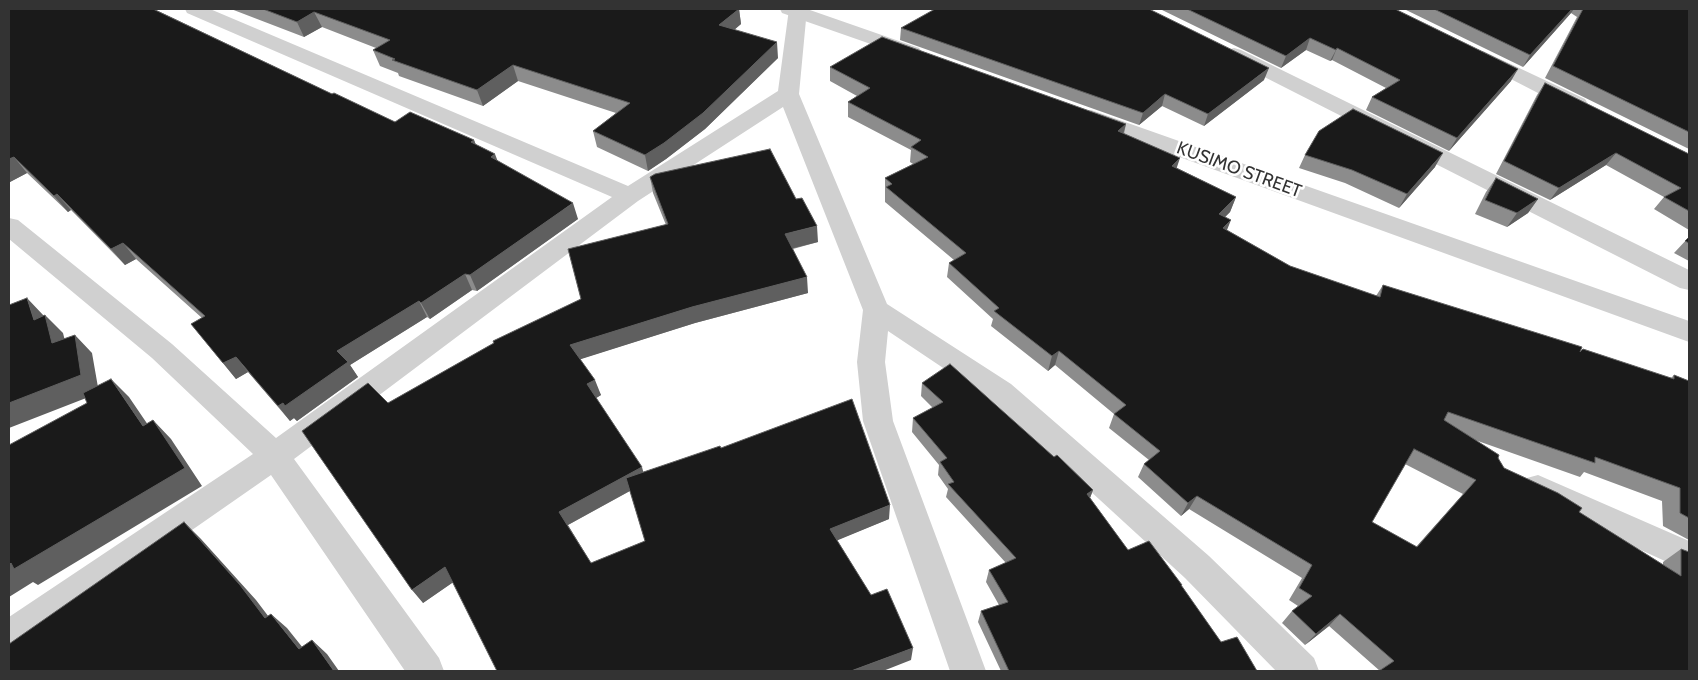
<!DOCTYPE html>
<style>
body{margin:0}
#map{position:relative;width:1698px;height:680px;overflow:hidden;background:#fff;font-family:Cabin,sans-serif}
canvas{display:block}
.frame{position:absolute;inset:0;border:10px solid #333;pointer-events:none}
</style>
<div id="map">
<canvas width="1698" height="680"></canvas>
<div class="frame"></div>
</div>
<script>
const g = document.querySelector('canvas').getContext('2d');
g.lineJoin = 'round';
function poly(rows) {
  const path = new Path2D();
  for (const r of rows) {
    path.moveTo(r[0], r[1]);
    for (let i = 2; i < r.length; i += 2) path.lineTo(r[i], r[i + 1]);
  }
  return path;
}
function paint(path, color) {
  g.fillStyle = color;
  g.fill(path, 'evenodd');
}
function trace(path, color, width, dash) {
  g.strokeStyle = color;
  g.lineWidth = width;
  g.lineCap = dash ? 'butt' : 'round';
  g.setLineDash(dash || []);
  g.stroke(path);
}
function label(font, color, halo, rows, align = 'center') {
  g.font = font + ' Cabin,sans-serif';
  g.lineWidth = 5;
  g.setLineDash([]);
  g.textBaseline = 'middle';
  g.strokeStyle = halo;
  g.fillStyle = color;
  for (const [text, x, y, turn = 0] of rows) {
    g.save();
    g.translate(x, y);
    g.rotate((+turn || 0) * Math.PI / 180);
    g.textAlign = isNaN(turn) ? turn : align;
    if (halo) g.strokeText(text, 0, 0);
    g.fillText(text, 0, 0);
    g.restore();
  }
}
const minor = poly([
 [185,9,210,9,628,186,778,91,789,9,807,9,799,94,887,304,1011,384,1209,556,1314,658,1319,671,1276,671,1185,578,991,400,888,331,885,362,893,421,986,671,950,671,863,421,857,362,863,310,783,107,638,201,294,459,439,658,444,671,405,671,271,475,21,649,9,654,9,617,253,454,152,358,9,239,9,218,18,220,172,344,276,438,612,197,187,13,185,9],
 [1234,48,1241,50,1689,270,1689,290,1680,288,1227,58,1224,54,1227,50,1234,48],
 [1483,51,1585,99,1588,104,1585,109,1577,110,1569,109,1476,61,1473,57,1476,53,1483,51],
 [1538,475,1689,541,1689,572,1527,498,1522,488,1527,478,1538,475]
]);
const tertiary = poly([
 [780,9,807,9,919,48,922,52,919,56,912,58,905,56,782,13,780,9],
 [1091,110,1689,321,1689,342,1083,122,1080,117,1083,112,1091,110]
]);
const wall = poly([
 [9,9,154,9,332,94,395,122,474,140,476,145,578,219,477,291,472,290,430,319,427,317,350,365,358,377,297,421,294,418,290,421,248,372,236,379,191,324,202,318,136,259,125,265,71,210,68,212,27,173,10,182,9,181],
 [231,9,739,9,741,24,734,30,778,58,705,129,666,159,648,171,597,147,593,131,616,113,518,81,483,106,399,76,398,73,380,66,373,50,376,48,322,27,304,37],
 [1160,9,1395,9,1511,81,1449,151,1366,110,1372,97,1386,88,1332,60,1330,61,1306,50,1281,68],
 [1404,9,1689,9,1689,149,1545,78,1577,17,1571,13,1523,67],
 [901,28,1264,80,1204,126,1162,106,1139,125,900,40],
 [830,67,1126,124,1124,134,1177,168,1236,197,1230,212,1225,217,1227,230,1290,266,1376,296,1383,285,1580,352,1671,378,1674,375,1689,381,1689,540,1663,526,1662,501,1584,472,1580,477,1475,440,1498,458,1504,468,1579,512,1663,565,1663,562,1681,549,1689,671,1380,671,1329,626,1305,645,1282,623,1292,611,1298,606,1289,600,1302,578,1189,509,1181,516,1138,477,1144,464,1149,460,1109,428,1114,414,1055,365,1048,371,991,326,993,319,947,277,949,263,954,260,885,202,885,178,913,164,910,162,911,150,848,117,848,102,857,96,830,81],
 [1405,464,1463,494,1416,547,1372,522],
 [1545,83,1689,154,1689,230,1654,209,1664,197,1606,165,1550,200,1496,174,1537,95],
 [1305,155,1435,167,1399,208,1345,183,1299,168],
 [650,177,818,242,793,249,808,293,695,323,580,359,601,395,596,398,643,472,721,448,889,519,837,540,911,660,453,582,423,603,388,403,494,343,581,299,666,225,653,193],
 [630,491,645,541,591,563,568,525],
 [1496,178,1538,199,1528,213,1507,227,1475,214,1486,192],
 [1689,237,1689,261,1674,253],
 [922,383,1054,457,1093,490,1090,498,1128,550,1181,586,1221,642,1257,671,1001,671,978,622,981,611,999,605,986,582,989,570,1006,563,946,497,948,489,938,475,939,465,912,432,913,418,933,408,921,396]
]);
const shadedWall = poly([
 [739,9,741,24,721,41,719,25],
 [1572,9,1574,9,1571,13,1523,67,1530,55],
 [314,12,322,27,304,37,297,22],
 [1310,38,1306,50,1281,68,1286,56],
 [777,42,778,58,705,129,666,159,648,171,645,155],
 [1337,48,1332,60,1330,61,1336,50],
 [513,65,518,81,483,106,477,90],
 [1269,68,1264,80,1204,126,1208,114],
 [1518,69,1511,81,1449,151,1457,138],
 [1165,94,1162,106,1139,125,1143,113],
 [1126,124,1122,138,1118,131],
 [474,140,480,156,471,142],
 [1443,153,1435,167,1399,208,1407,194],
 [1616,153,1606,165,1550,200,1559,188],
 [495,154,501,170,491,157],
 [14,157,27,173,10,182,9,180,9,159],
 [1180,158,1175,173,1172,166],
 [57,194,71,210,68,212,54,196],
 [1236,197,1230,212,1213,229,1219,214],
 [1538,199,1528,213,1507,227,1517,213],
 [573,203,578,219,477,291,470,275],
 [1231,220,1225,235,1223,228],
 [817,226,818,242,786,250,785,234],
 [123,243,136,259,125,265,111,249],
 [465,274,472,290,430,319,421,303],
 [807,277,808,293,695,323,575,361,570,345,692,307],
 [27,298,44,316,45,315,63,333,70,361,52,343,34,320],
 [419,301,427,317,350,365,358,377,297,421,294,418,290,421,278,406,337,351],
 [75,335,92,353,99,393,9,428,9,403],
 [1059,351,1055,365,1048,371,1052,356],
 [236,357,248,372,236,379,223,363],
 [111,379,129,397,161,444,143,426],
 [595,380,601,395,593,400,587,384],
 [153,420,171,439,202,486,38,585,33,582,9,597,9,565],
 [642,467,646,482,566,526,559,512],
 [1093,490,1088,503,1087,494],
 [1197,496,1189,509,1181,516,1188,503],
 [890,505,889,519,831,543,830,529],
 [184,522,201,539,256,600,281,633,265,618],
 [445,567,455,581,423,603,412,590],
 [271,614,287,628,315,663,299,649],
 [1340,614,1329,626,1305,645,1316,634],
 [312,640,327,654,339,671,334,671],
 [913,648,911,660,883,671,851,671]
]);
const building = poly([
 [9,9,153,9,332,94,334,93,395,122,410,112,474,140,471,142,495,154,491,157,573,203,470,275,465,274,421,303,419,301,337,351,348,362,285,406,283,403,278,406,236,357,223,363,191,324,205,316,123,243,111,249,57,194,54,196,14,157,9,159,9,9],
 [263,9,739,9,719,25,777,42,703,113,664,143,645,155,593,131,630,103,513,65,477,90,392,60,395,59,373,50,390,40,314,12,297,22,263,9],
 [935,9,1149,9,1269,68,1208,114,1165,94,1143,113,901,28,935,9],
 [1187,9,1395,9,1518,69,1457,138,1372,97,1400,80,1337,48,1336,50,1310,38,1286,56,1187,9],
 [1434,9,1572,9,1530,55,1434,9],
 [1583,9,1689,9,1689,132,1553,66,1583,9],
 [882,37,1126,124,1118,131,1180,158,1172,166,1236,197,1219,214,1231,220,1223,228,1290,266,1380,297,1383,285,1582,347,1580,352,1583,349,1674,379,1674,375,1689,381,1689,518,1680,513,1680,488,1595,457,1595,463,1448,412,1444,420,1499,455,1498,458,1504,468,1558,493,1582,508,1579,512,1681,576,1681,549,1689,552,1689,671,1379,671,1394,661,1340,614,1316,634,1292,611,1312,596,1299,588,1312,565,1197,496,1188,503,1144,464,1160,451,1114,414,1126,405,1059,351,1052,356,994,311,999,308,949,263,966,253,886,187,892,184,885,178,928,157,911,147,921,140,848,102,870,88,830,67,882,37],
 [1414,449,1476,480,1417,547,1372,522,1414,449],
 [1545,83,1689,154,1689,211,1664,197,1681,188,1616,153,1559,188,1504,161,1545,83],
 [1353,109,1443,153,1407,194,1352,170,1305,155,1319,131,1353,109],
 [770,149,796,199,802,198,817,226,785,234,807,277,692,307,570,345,595,380,587,384,642,467,559,512,591,563,645,541,626,478,720,446,721,448,852,399,890,505,830,529,871,595,887,589,913,648,851,671,497,671,445,567,412,590,302,431,368,383,388,403,494,343,493,341,581,299,568,249,668,224,650,177,655,174,770,149],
 [1496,178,1538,199,1517,213,1485,200,1496,178],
 [1689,237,1689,243,1685,241,1689,237],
 [27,298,34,320,45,315,52,343,75,335,81,375,9,403,9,305,27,298],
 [950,364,1054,457,1057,455,1093,490,1087,494,1128,550,1149,541,1182,585,1181,585,1221,642,1237,637,1257,671,1009,671,981,611,1008,602,989,570,1016,558,948,484,954,482,940,462,947,458,913,418,943,402,922,383,950,364],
 [111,379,143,426,153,420,185,468,14,569,11,563,9,565,9,445,87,403,83,393,111,379],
 [184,522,240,585,265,618,271,614,299,649,312,640,334,671,9,671,9,644,184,522]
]);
const streetNames = [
 ["KUSIMO STREET",1239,170,20]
];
paint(minor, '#d0d0d0');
paint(tertiary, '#d0d0d0');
paint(wall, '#8c8c8c');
paint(shadedWall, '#5f5f5f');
paint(building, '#1a1a1a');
trace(building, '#5f5f5f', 1);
label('18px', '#333', '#fff', streetNames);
</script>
